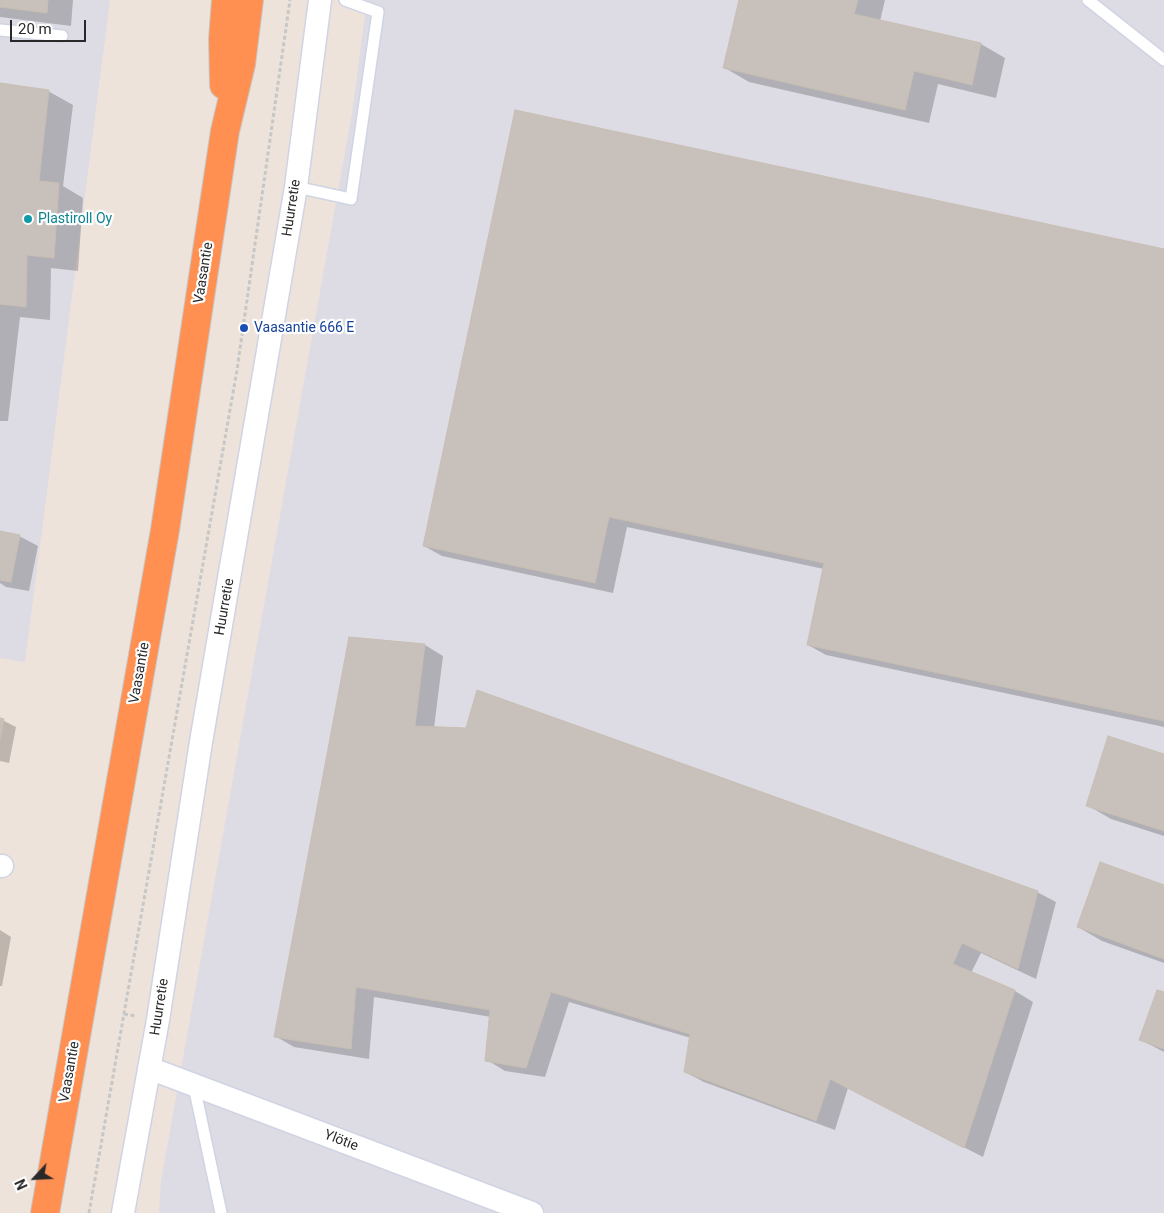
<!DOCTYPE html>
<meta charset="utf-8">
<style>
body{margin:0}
#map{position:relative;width:1164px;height:1213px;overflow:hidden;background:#ede3da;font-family:Roboto,sans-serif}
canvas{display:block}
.north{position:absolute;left:10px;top:1153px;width:50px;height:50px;-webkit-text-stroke:4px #fff;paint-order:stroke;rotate:245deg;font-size:14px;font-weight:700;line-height:20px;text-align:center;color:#292929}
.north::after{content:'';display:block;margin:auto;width:18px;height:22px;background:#292929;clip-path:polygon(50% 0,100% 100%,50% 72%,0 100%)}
.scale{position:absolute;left:10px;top:20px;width:76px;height:22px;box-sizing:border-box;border:2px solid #292929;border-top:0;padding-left:6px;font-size:15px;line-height:18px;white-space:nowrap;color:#292929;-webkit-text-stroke:4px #fff;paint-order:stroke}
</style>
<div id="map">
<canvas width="1164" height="1213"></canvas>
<div class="north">N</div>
<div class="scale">20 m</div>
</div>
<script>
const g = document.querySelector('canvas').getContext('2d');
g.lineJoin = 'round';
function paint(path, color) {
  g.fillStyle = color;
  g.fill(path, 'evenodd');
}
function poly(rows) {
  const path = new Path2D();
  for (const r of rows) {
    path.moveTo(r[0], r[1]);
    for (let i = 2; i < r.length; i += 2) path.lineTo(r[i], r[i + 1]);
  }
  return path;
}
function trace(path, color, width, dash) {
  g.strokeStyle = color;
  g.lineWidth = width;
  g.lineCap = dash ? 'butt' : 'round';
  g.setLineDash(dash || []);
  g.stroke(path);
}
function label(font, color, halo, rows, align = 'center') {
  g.font = font + ' Roboto,sans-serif';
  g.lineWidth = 4.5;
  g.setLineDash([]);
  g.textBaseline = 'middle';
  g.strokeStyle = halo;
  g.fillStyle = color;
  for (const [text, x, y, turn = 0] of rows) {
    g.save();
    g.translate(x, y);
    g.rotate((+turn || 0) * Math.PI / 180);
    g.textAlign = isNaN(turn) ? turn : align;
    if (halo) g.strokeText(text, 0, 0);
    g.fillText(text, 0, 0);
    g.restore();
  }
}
const industrial = poly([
 [0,0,110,0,25,662,0,658],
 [367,0,1164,0,1164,1213,159,1213,161,1181,352,113]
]);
const shadow = poly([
 [0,0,73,0,71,26,0,17],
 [740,0,885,0,880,21,981,44,1005,58,996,98,938,84,929,123,749,82,725,68],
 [0,84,48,91,73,105,63,186,83,198,78,271,51,268,50,320,20,317,8,421,0,421],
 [1164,250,1164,727,826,655,808,645,824,569,627,527,613,593,442,556,424,546],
 [0,532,19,536,38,546,29,591,6,587,0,583],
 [425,645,443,656,434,728,1037,892,1056,902,1036,979,981,953,971,973,1015,991,1033,1002,983,1157,848,1088,835,1130,704,1082,685,1072,691,1038,569,1002,545,1077,505,1071,487,1060,491,1017,374,997,369,1059,294,1047,275,1036],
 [0,719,16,727,9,763,0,761],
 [1164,755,1164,836,1111,819,1087,805],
 [1164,887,1164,963,1102,941,1078,927],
 [0,930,11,937,2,986,0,986],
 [1164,994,1164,1052,1141,1040]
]);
const building = poly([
 [0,0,48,0,47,13,0,7,0,0],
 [739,0,858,0,854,14,981,43,972,85,914,71,905,110,723,68,739,0],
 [0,83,49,90,39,181,59,183,54,258,27,255,26,307,0,304,0,83],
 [515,110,1164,249,1164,721,807,645,824,563,609,517,595,583,423,546,515,110],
 [0,531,20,535,11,582,0,580,0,531],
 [349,637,425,644,415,726,466,728,477,690,1038,891,1018,969,962,943,953,964,1015,990,964,1148,830,1079,816,1121,684,1072,690,1034,551,992,526,1068,485,1061,490,1010,356,987,351,1049,274,1037,349,637],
 [0,718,4,719,0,739,0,718],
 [1108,736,1164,754,1164,831,1086,806,1108,736],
 [1100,862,1164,885,1164,959,1077,927,1100,862],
 [1157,990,1164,992,1164,1049,1139,1040,1157,990]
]);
const path = poly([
 [124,1014,136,1016],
 [89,1213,237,370,290,0]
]);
const lane = poly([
 [1088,0,1164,60],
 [0,30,62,36],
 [296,187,351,199,378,12,345,0],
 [194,1086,221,1213]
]);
const street = poly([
 [0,866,2,866],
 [149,1068,532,1213],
 [123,1213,158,1020,201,742,296,187,320,0]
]);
const highway = poly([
 [224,85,223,39,226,0],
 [45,1213,165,530,225,131,241,64,249,0]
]);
const markers = [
 [28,219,5,"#0f9aa8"],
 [244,328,5,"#1a4fb4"]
];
const streetNames = [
 ["Huurretie",292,208,-81],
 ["Vaasantie",204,273,-81],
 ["Huurretie",225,607,-80],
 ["Vaasantie",140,673,-80],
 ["Huurretie",160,1007,-81],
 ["Vaasantie",70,1072,-80],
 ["Ylötie",341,1141,21]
];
const cultureNames = [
 ["Plastiroll Oy",38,219]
];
const transitNames = [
 ["Vaasantie 666 E",254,328]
];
paint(industrial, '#dddbe4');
paint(shadow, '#0003');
paint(building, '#c8c0ba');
trace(building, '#c8bfb3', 1);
trace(lane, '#cfd4e3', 14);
trace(street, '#cfd4e3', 25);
trace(highway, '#c7c7c7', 30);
trace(path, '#c7c7c7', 3, [4, 2.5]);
trace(lane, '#fff', 11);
trace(street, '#fff', 22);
trace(highway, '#ff9052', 28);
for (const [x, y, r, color] of markers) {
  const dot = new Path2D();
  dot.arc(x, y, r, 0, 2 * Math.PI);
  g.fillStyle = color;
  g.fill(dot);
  trace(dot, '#fff', 2);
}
label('14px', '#292929', '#fff', streetNames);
label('14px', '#0d838f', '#fff', cultureNames, 'left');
label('14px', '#164399', '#fff', transitNames, 'left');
</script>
